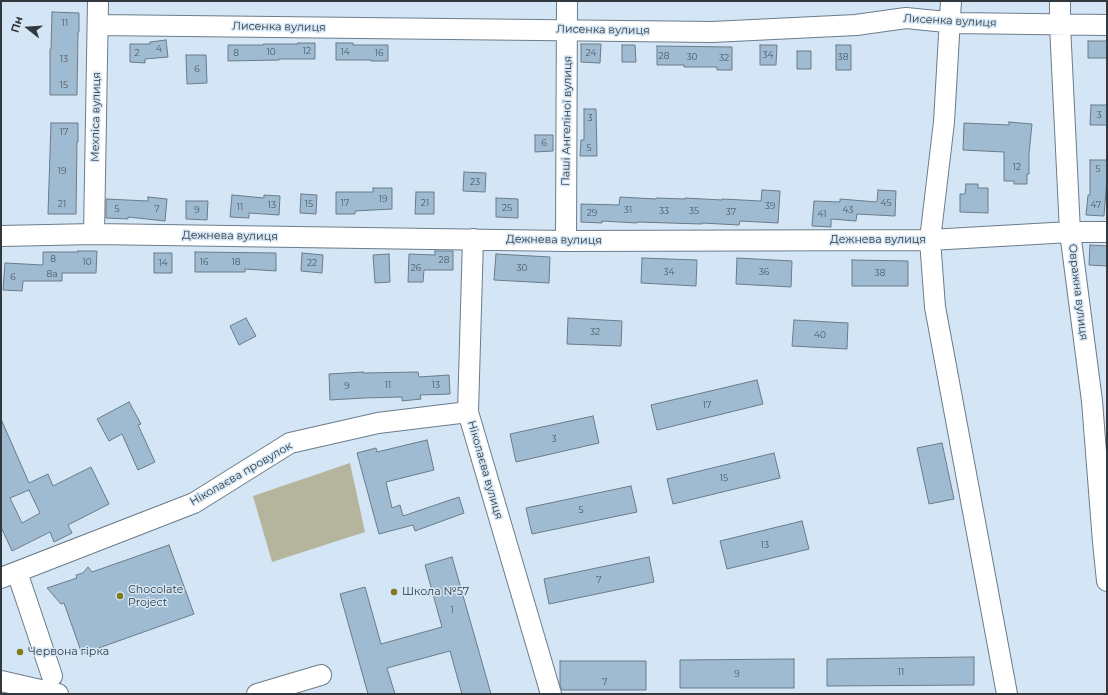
<!DOCTYPE html>
<meta charset="utf-8">
<style>
body{margin:0}
#map{position:relative;width:1108px;height:695px;overflow:hidden;background:#d4e6f5;font-family:Montserrat,sans-serif}
canvas{display:block}
.frame{position:absolute;inset:0;border:2px solid #31393f;pointer-events:none}
.north{position:absolute;left:8px;top:8px;width:40px;height:40px;-webkit-text-stroke:3px #d4e6f5;paint-order:stroke;rotate:287deg;font-size:11px;font-weight:700;line-height:16px;text-align:center;color:#31393f}
.north::after{content:'';display:block;margin:auto;width:14px;height:18px;background:#31393f;clip-path:polygon(50% 0,100% 100%,50% 72%,0 100%)}
</style>
<div id="map">
<canvas width="1108" height="695"></canvas>
<div class="frame"></div>
<div class="north">Пн</div>
</div>
<script>
const g = document.querySelector('canvas').getContext('2d');
g.lineJoin = 'round';
function paint(path, color) {
  g.fillStyle = color;
  g.fill(path, 'evenodd');
}
function poly(rows) {
  const path = new Path2D();
  for (const r of rows) {
    path.moveTo(r[0], r[1]);
    for (let i = 2; i < r.length; i += 2) path.lineTo(r[i], r[i + 1]);
  }
  return path;
}
function trace(path, color, width, dash) {
  g.strokeStyle = color;
  g.lineWidth = width;
  g.lineCap = dash ? 'butt' : 'round';
  g.setLineDash(dash || []);
  g.stroke(path);
}
function label(font, color, halo, rows, align = 'center') {
  g.font = font + ' Montserrat,sans-serif';
  g.lineWidth = 3;
  g.setLineDash([]);
  g.textBaseline = 'middle';
  g.strokeStyle = halo;
  g.fillStyle = color;
  for (const [text, x, y, turn = 0] of rows) {
    g.save();
    g.translate(x, y);
    g.rotate((+turn || 0) * Math.PI / 180);
    g.textAlign = isNaN(turn) ? turn : align;
    if (halo) g.strokeText(text, 0, 0);
    g.fillText(text, 0, 0);
    g.restore();
  }
}
const green = poly([
 [350,463,365,532,272,562,253,496]
]);
const building = poly([
 [52,12,79,13,79,32,78,32,77,95,50,95,50,49,51,49,52,12],
 [166,40,168,57,145,59,145,63,130,62,130,44,150,44,150,42,166,40],
 [1088,41,1107,41,1107,58,1088,58,1088,41],
 [298,43,315,43,315,59,279,59,279,60,228,61,228,45,263,45,263,44,298,44,298,43],
 [336,43,353,43,353,45,388,45,388,61,371,61,371,60,336,60,336,43],
 [581,44,601,44,600,63,581,62,581,44],
 [622,45,635,45,636,62,622,62,622,45],
 [760,45,777,45,776,65,760,65,760,45],
 [836,45,851,45,851,70,836,70,836,45],
 [657,46,732,47,732,70,717,70,717,67,684,67,684,65,657,65,657,46],
 [797,51,811,51,811,69,797,69,797,51],
 [186,55,206,55,207,83,187,84,186,55],
 [1091,105,1107,105,1107,125,1090,125,1091,105],
 [584,109,596,109,597,156,580,156,581,140,584,140,584,109],
 [1009,122,1032,124,1029,154,1029,174,1027,174,1027,184,1014,184,1014,181,1004,181,1004,152,963,150,964,123,1009,125,1009,122],
 [51,123,78,123,78,142,77,142,76,214,48,214,51,123],
 [535,135,553,135,553,151,535,152,535,135],
 [1090,160,1107,160,1107,178,1104,216,1086,215,1088,195,1090,195,1090,160],
 [464,172,486,173,485,192,463,191,464,172],
 [966,184,978,184,978,188,988,188,988,213,960,212,960,194,965,194,966,184],
 [373,188,392,188,392,209,355,211,355,214,336,214,336,192,373,192,373,188],
 [762,190,780,191,778,223,740,221,739,225,702,223,702,224,637,222,637,223,602,221,602,223,581,222,581,204,619,205,620,197,656,199,656,198,685,199,685,198,722,200,722,199,761,201,762,190],
 [878,190,896,191,895,216,857,214,856,221,831,219,831,227,812,226,814,201,840,202,840,199,877,202,878,190],
 [416,192,434,192,434,214,415,214,416,192],
 [301,194,317,195,316,214,300,213,301,194],
 [232,195,264,198,264,195,280,196,279,215,249,213,249,218,230,217,232,195],
 [148,197,167,199,165,221,128,217,128,219,106,218,106,199,148,201,148,197],
 [496,198,518,199,518,218,496,217,496,198],
 [186,201,208,201,207,220,186,219,186,201],
 [1090,245,1107,246,1107,266,1089,265,1090,245],
 [78,251,97,251,96,273,62,273,62,281,23,281,22,291,3,290,5,263,43,265,43,252,78,252,78,251],
 [435,251,453,251,453,270,424,270,423,282,408,282,409,254,435,255,435,251],
 [195,252,276,253,276,271,245,269,245,272,195,272,195,252],
 [154,253,172,253,172,273,154,273,154,253],
 [302,253,323,255,322,273,301,271,302,253],
 [389,254,390,282,375,283,373,255,389,254],
 [496,254,550,257,549,283,494,280,496,254],
 [642,258,697,260,696,286,641,283,642,258],
 [737,258,792,261,791,287,736,284,737,258],
 [852,260,908,261,908,286,852,286,852,260],
 [246,318,256,336,239,345,230,326,246,318],
 [568,318,622,321,621,346,567,344,568,318],
 [794,320,848,323,847,349,792,346,794,320],
 [363,372,363,373,418,372,419,377,449,375,450,394,420,395,421,399,402,401,402,397,364,398,330,400,329,374,363,372],
 [757,380,763,404,657,430,651,405,757,380],
 [129,402,141,424,138,425,155,462,138,470,122,434,109,441,97,419,129,402],
 [593,416,599,443,516,462,510,434,593,416],
 [1,419,29,483,48,474,53,486,91,467,109,504,68,525,72,533,54,542,50,532,12,551,1,527,1,419],
 [29,490,40,513,22,523,10,498,29,490],
 [427,440,434,470,386,482,392,508,400,505,403,516,459,497,464,513,415,531,413,525,379,534,357,453,376,448,377,452,427,440],
 [942,443,954,499,929,504,917,448,942,443],
 [774,453,780,478,673,504,667,479,774,453],
 [631,486,637,512,532,534,526,508,631,486],
 [802,521,809,549,727,569,720,541,802,521],
 [169,545,194,614,82,654,64,603,61,604,47,588,77,578,76,575,83,573,88,567,92,572,169,545],
 [452,557,491,694,462,694,450,651,387,668,395,694,368,694,340,594,365,587,381,644,442,627,425,565,452,557],
 [649,557,654,582,549,604,544,579,649,557],
 [974,657,974,685,827,686,827,659,974,657],
 [794,659,794,688,680,688,680,660,794,659],
 [560,661,646,661,646,690,562,690,560,685,560,661]
]);
const minor = poly([
 [951,1,944,122,930,240,935,307,1007,694],
 [1060,1,1060,25,1070,232,1092,401,1103,542,1107,581],
 [98,25,712,32,856,25,906,18,956,23,1107,25],
 [94,234,98,1],
 [1,236,94,234,566,241,930,240,1070,232,1107,232],
 [473,239,468,412,551,694],
 [566,241,567,1],
 [17,572,52,676],
 [1,578,194,503,290,443,378,423,468,412],
 [1,681,58,694],
 [257,694,321,675]
]);
const markers = [
 [394,592,4,"#82791f"],
 [120,596,4,"#82791f"],
 [20,652,4,"#82791f"]
];
const numberNames = [
 ["11",65,23],
 ["4",159,49],
 ["12",307,51],
 ["10",271,52],
 ["14",345,52],
 ["2",137,53],
 ["8",236,53],
 ["16",379,53],
 ["24",591,53],
 ["34",768,55],
 ["28",664,56],
 ["30",692,57],
 ["38",843,57],
 ["32",724,58],
 ["13",64,59],
 ["6",197,69],
 ["15",64,85],
 ["3",1099,115],
 ["3",590,118],
 ["17",64,132],
 ["6",544,143],
 ["5",589,148],
 ["12",1017,167],
 ["5",1098,169],
 ["19",62,171],
 ["23",475,182],
 ["19",383,199],
 ["17",345,203],
 ["21",425,203],
 ["45",886,203],
 ["21",62,204],
 ["15",309,204],
 ["13",272,205],
 ["47",1096,205],
 ["39",770,206],
 ["11",240,207],
 ["25",507,208],
 ["5",117,209],
 ["7",157,209],
 ["9",197,210],
 ["31",628,210],
 ["43",848,210],
 ["33",664,211],
 ["35",694,211],
 ["37",731,212],
 ["29",592,213],
 ["41",822,214],
 ["8",53,259],
 ["28",444,260],
 ["10",87,262],
 ["16",204,262],
 ["18",236,262],
 ["14",163,263],
 ["22",312,263],
 ["26",416,268],
 ["30",522,268],
 ["34",669,272],
 ["36",764,272],
 ["38",880,273],
 ["8а",52,274],
 ["6",13,277],
 ["32",595,332],
 ["40",820,335],
 ["11",388,385],
 ["13",436,385],
 ["9",347,386],
 ["17",707,405],
 ["3",554,439],
 ["15",724,478],
 ["5",581,510],
 ["13",765,545],
 ["7",599,580],
 ["1",452,610],
 ["11",901,672],
 ["9",737,674],
 ["7",605,682]
];
const streetNames = [
 ["Лисенка вулиця",950,21,3],
 ["Лисенка вулиця",279,27,1],
 ["Лисенка вулиця",603,30,1],
 ["Мехліса вулиця",96,117,-89],
 ["Паші Ангеліної вулиця",567,121,-89],
 ["Дежнева вулиця",230,236,1],
 ["Дежнева вулиця",554,240,1],
 ["Дежнева вулиця",878,240],
 ["Овражна вулиця",1078,292,83],
 ["Ніколаєва вулиця",485,470,74],
 ["Ніколаєва провулок",241,474,-30]
];
const poiNames = [
 ["Chocolate",128,590],
 ["Project",128,603],
 ["Школа №57",402,592],
 ["Червона гірка",28,652]
];
paint(green, '#b5b49d');
paint(building, '#9ebbd2');
trace(building, '#6a7b89', 1);
trace(minor, '#6b7c8a', 22);
trace(minor, '#fff', 20);
for (const [x, y, r, color] of markers) {
  const dot = new Path2D();
  dot.arc(x, y, r, 0, 2 * Math.PI);
  g.fillStyle = color;
  g.fill(dot);
  trace(dot, '#d4e6f5', 1.5);
}
label('9px', '#4c5a64', null, numberNames);
label('11px', '#31393f', '#d4e6f5', streetNames);
label('11px', '#31393f', '#d4e6f5', poiNames, 'left');
</script>
